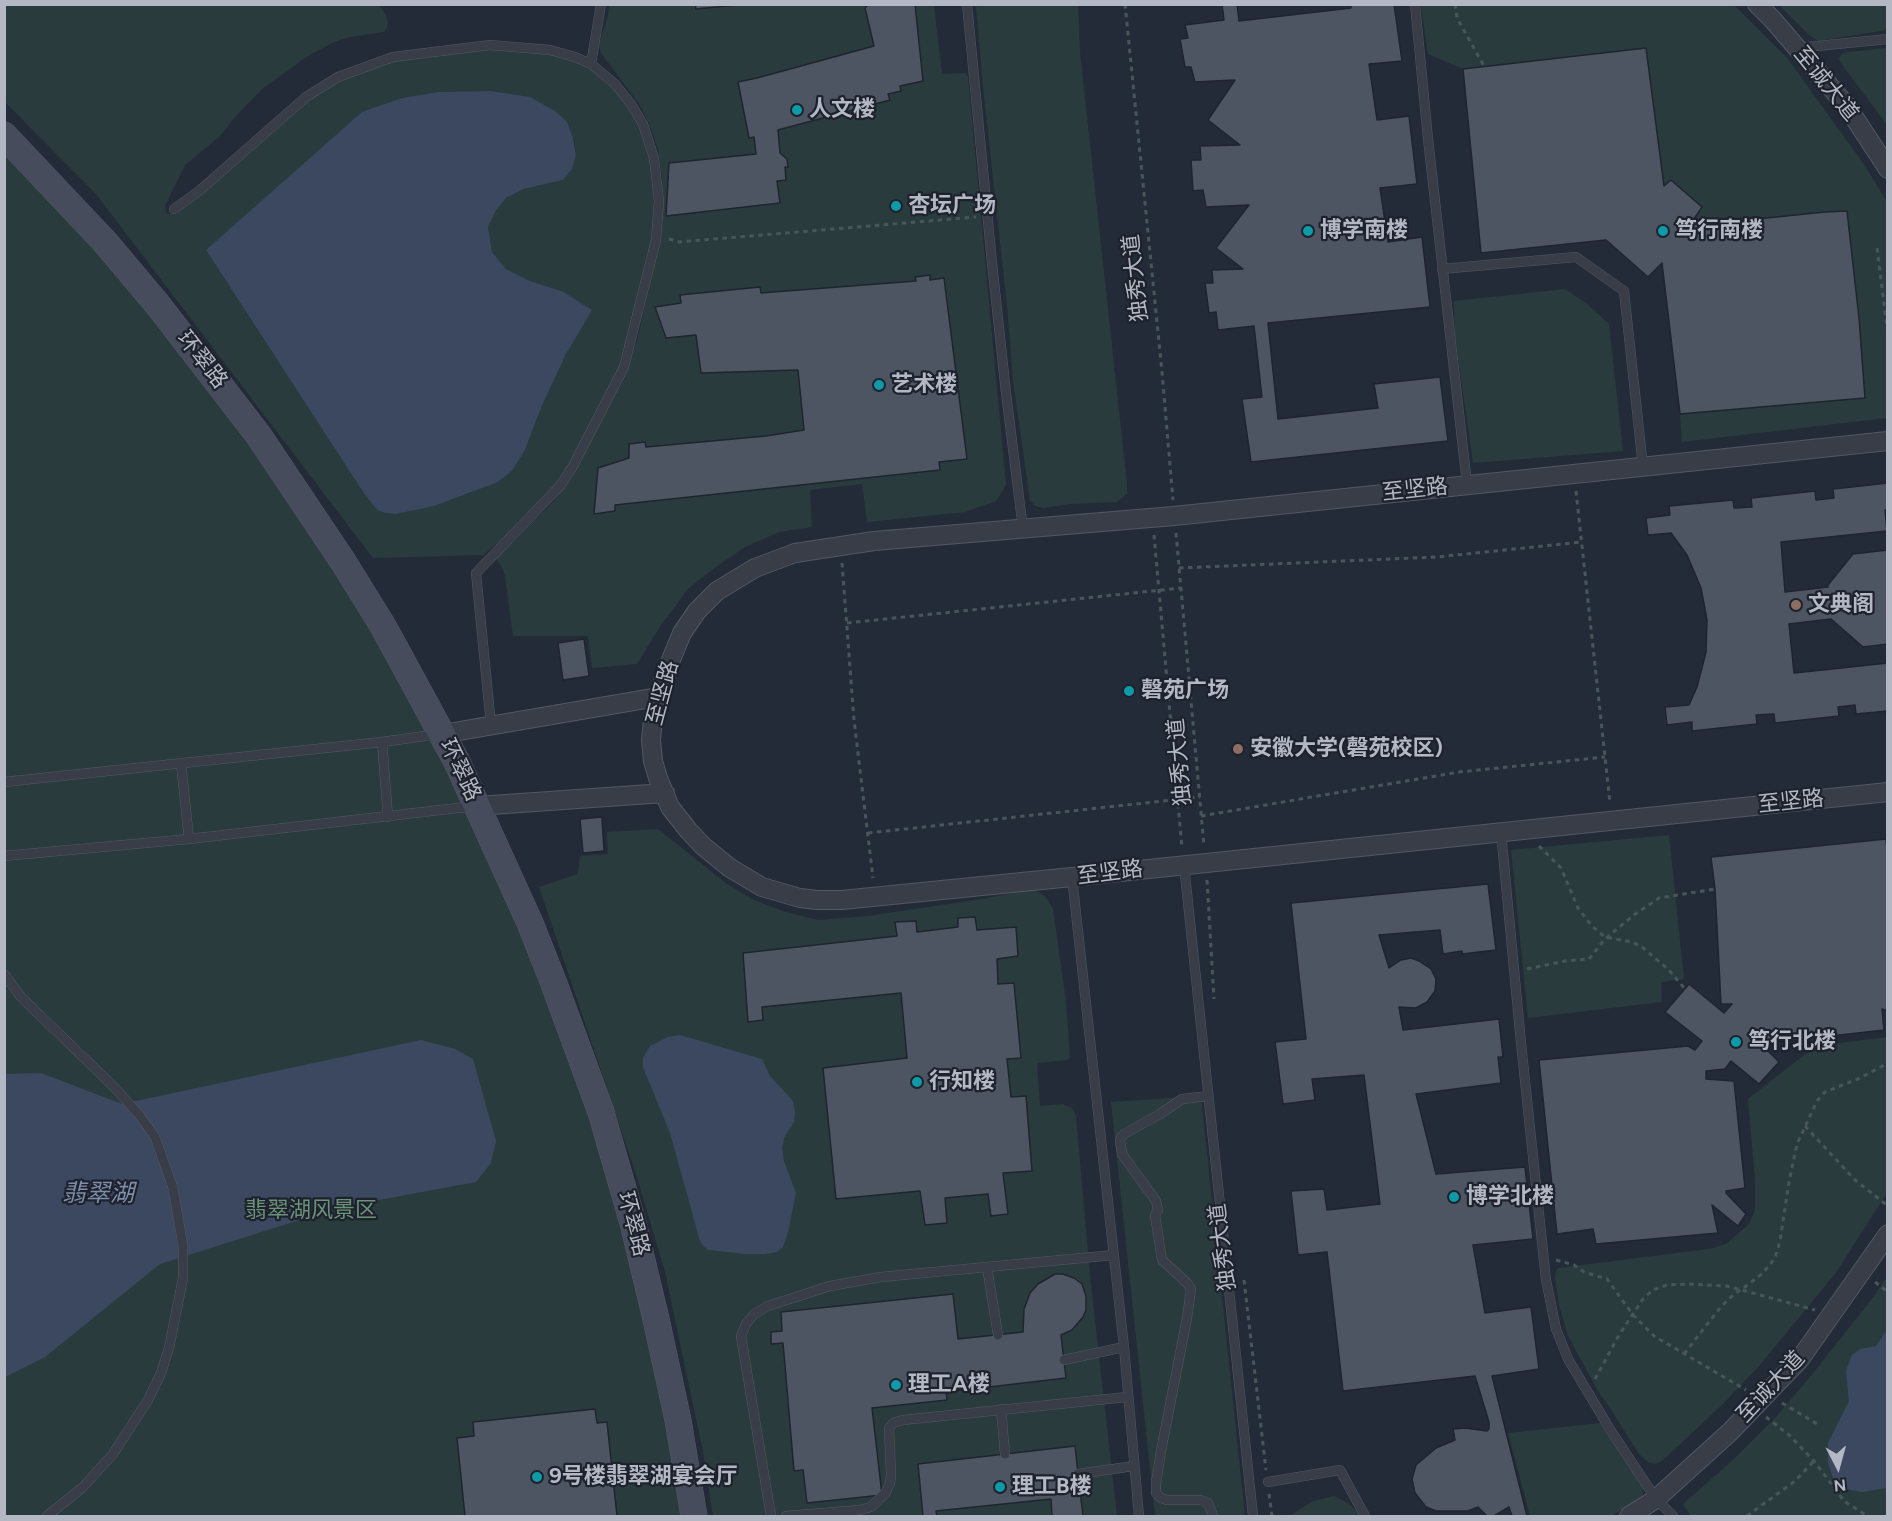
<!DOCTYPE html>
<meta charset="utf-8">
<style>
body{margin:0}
#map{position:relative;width:1892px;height:1521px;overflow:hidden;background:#242b38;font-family:Figtree,sans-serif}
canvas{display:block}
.frame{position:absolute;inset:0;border:6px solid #b3b8c4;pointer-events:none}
.north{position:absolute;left:1808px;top:1437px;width:60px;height:60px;-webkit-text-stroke:4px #1d222d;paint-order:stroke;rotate:174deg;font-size:16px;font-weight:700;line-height:24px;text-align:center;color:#b3b8c4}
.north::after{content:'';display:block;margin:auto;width:21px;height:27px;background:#b3b8c4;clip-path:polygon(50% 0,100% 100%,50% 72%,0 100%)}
</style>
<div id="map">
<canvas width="1892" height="1521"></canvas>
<div class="frame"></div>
<div class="north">N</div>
</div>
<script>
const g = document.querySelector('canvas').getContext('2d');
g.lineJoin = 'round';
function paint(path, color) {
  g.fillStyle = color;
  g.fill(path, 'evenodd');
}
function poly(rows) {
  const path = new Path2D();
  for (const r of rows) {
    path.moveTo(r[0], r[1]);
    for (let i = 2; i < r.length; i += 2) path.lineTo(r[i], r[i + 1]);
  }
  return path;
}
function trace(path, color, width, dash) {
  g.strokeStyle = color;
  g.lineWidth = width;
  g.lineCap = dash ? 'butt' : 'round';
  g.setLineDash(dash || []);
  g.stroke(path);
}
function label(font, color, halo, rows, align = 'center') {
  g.font = font + ' Figtree,"Noto Sans SC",sans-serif';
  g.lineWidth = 4.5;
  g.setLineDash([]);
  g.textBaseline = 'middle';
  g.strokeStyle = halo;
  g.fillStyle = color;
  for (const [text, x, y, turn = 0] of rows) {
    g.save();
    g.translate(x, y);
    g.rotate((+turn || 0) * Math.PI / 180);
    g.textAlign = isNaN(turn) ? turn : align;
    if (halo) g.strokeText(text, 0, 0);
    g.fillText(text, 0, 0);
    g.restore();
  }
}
const green = poly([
 [378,4,386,15,388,22,387,28,384,32,350,37,334,42,308,56,262,89,233,119,220,136,185,165,165,206,166,213,170,214,322,87,393,57,520,47,591,64,631,104,654,158,659,219,624,367,573,466,543,505,483,555,373,558,96,194,5,102,4,5],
 [490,91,574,138,576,155,572,169,563,180,524,189,506,198,495,212,488,227,492,252,506,269,530,281,562,291,591,310,566,354,541,408,525,450,512,471,498,482,377,510,363,492,206,250,402,98,438,92],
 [609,5,934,5,942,74,966,73,968,77,1006,485,996,501,965,512,867,522,862,484,810,490,812,527,779,532,745,547,713,569,688,589,661,625,637,664,592,668,588,636,513,636,505,576,502,567,496,559,554,501,569,480,626,372,637,341,661,235,662,178,658,148,649,124,640,105,601,53,599,45,608,16],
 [976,5,1078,5,1080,52,1127,484,1127,494,1117,502,1070,504,1043,508,1035,506,1030,500,1013,381,1007,305,983,88],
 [1421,5,1734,5,1788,59,1865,166,1887,202,1887,418,1682,442,1680,414,1865,398,1847,211,1698,225,1694,219,1702,207,1664,186,1646,48,1463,69,1428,54],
 [1779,5,1887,5,1887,30,1818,41,1809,35],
 [1887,48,1888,48,1887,125,1840,62,1839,58,1842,54,1848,52],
 [4,135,105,242,383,626,580,1055,694,1516,5,1516],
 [1565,289,1586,303,1609,324,1623,451,1473,463,1455,337,1454,301],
 [658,829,727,884,752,899,782,911,818,920,868,916,982,899,1030,890,1039,892,1045,896,1053,909,1066,1002,1070,1058,1067,1060,1037,1063,1040,1106,1063,1104,1072,1108,1076,1115,1090,1276,1117,1516,713,1516,703,1452,665,1272,636,1174,539,887,578,874,580,856,608,854,607,832],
 [1669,835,1684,979,1661,982,1662,1002,1528,1018,1511,850],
 [1887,1037,1887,1193,1835,1274,1759,1366,1723,1404,1662,1461,1656,1464,1648,1462,1639,1454,1615,1416,1598,1391,1568,1336,1559,1305,1555,1278,1556,1271,1558,1268,1709,1249,1726,1244,1749,1224,1755,1210,1755,1180,1748,1099,1804,1055,1832,1044],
 [1201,1096,1245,1516,1155,1516,1111,1102],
 [1887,1277,1887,1516,1691,1516,1683,1504,1732,1461,1776,1417,1810,1377,1871,1300],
 [1600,1423,1643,1488,1643,1495,1612,1516,1530,1516,1508,1433],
 [1334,1496,1348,1503,1361,1516,1289,1516,1313,1501]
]);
const water = poly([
 [490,91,530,97,555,111,567,122,573,138,576,155,572,169,563,180,524,189,506,198,495,212,488,227,492,252,506,269,530,281,562,291,592,310,566,354,541,408,525,450,512,471,498,482,434,506,396,514,386,513,377,510,363,492,206,250,362,112,402,98,438,92],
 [680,1035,762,1059,770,1076,793,1101,795,1113,794,1122,784,1138,782,1148,784,1161,796,1193,788,1232,783,1247,777,1252,765,1254,746,1254,709,1250,704,1247,700,1241,670,1133,643,1067,643,1058,650,1046,668,1037],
 [421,1040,455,1049,473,1059,496,1141,491,1163,476,1182,341,1207,160,1264,45,1357,5,1377,4,1074,41,1073,122,1104],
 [1887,1330,1887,1488,1862,1492,1851,1490,1837,1485,1833,1478,1828,1463,1828,1443,1849,1401,1846,1371,1852,1355,1860,1349,1876,1346]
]);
const building = poly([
 [695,4,747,4,696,9,695,4],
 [869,4,915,4,923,81,900,86,901,91,888,94,890,100,778,130,780,153,787,159,788,167,785,167,786,180,777,181,780,203,666,216,669,163,756,154,754,137,749,138,738,82,757,78,874,46,865,8,869,4],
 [1222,4,1237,4,1239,21,1351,8,1351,4,1394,4,1402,61,1369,64,1377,120,1409,116,1417,184,1380,188,1388,242,1422,237,1430,307,1268,323,1278,419,1378,408,1374,384,1440,377,1448,441,1251,462,1242,399,1262,397,1254,326,1218,330,1216,312,1209,313,1205,283,1213,283,1212,270,1243,269,1216,248,1249,205,1206,207,1203,190,1193,191,1191,160,1201,160,1200,146,1240,145,1208,120,1235,80,1195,82,1191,67,1185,67,1180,39,1188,38,1185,25,1224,20,1222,4],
 [1646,48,1664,186,1671,180,1702,207,1694,219,1698,225,1825,212,1847,211,1859,318,1865,398,1680,414,1662,263,1648,277,1606,240,1481,253,1463,69,1646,48],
 [930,275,930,280,944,278,967,459,939,462,940,470,615,505,615,511,594,514,598,468,629,458,629,444,645,442,646,447,766,436,804,430,798,370,701,373,696,335,666,338,655,307,681,303,680,295,760,287,761,293,773,292,916,281,915,277,930,275],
 [1888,483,1888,510,1885,510,1887,531,1781,542,1785,592,1828,587,1828,585,1853,554,1888,550,1888,644,1863,647,1831,619,1789,624,1794,673,1888,663,1888,711,1856,714,1855,705,1838,707,1839,716,1775,723,1774,714,1756,715,1757,724,1692,731,1692,722,1667,725,1665,707,1689,705,1697,687,1706,652,1707,620,1701,588,1687,555,1671,533,1648,535,1646,518,1670,515,1669,506,1733,500,1734,508,1752,507,1751,498,1815,491,1816,500,1834,498,1833,489,1888,483],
 [584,639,589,676,563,680,558,643,584,639],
 [602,817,604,851,583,853,580,819,602,817],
 [1886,839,1888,864,1888,1011,1882,1009,1884,1030,1761,1044,1779,1062,1759,1084,1731,1061,1725,1069,1706,1071,1706,1079,1734,1081,1745,1188,1726,1191,1726,1193,1746,1214,1738,1226,1712,1205,1718,1233,1596,1244,1593,1229,1557,1234,1539,1060,1688,1046,1695,1050,1702,1041,1665,1012,1689,984,1724,1013,1732,1004,1721,1004,1715,889,1711,857,1886,839],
 [1488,884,1496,950,1462,954,1462,951,1443,954,1440,930,1379,935,1389,968,1401,960,1411,958,1419,961,1431,969,1436,979,1435,991,1427,1002,1416,1008,1399,1007,1403,1030,1499,1019,1503,1057,1498,1057,1501,1083,1416,1094,1436,1174,1525,1167,1533,1239,1473,1245,1485,1313,1531,1307,1539,1369,1492,1376,1527,1516,1512,1516,1509,1507,1494,1516,1487,1516,1478,1507,1468,1511,1436,1511,1426,1507,1415,1493,1412,1479,1416,1465,1436,1448,1455,1440,1453,1429,1465,1428,1487,1431,1489,1429,1489,1422,1475,1376,1343,1391,1327,1252,1298,1255,1291,1191,1324,1189,1327,1210,1380,1204,1364,1075,1312,1079,1315,1100,1283,1104,1275,1042,1306,1039,1291,903,1488,884],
 [975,917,977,930,1016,927,1018,956,997,959,998,984,1014,983,1021,1058,1007,1059,1011,1097,1026,1096,1032,1171,1003,1173,1008,1214,991,1216,988,1194,945,1198,947,1223,925,1225,920,1191,836,1199,823,1068,907,1058,901,993,762,1007,763,1020,748,1022,743,953,897,936,895,922,916,921,917,932,958,927,958,918,975,917],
 [1055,1274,1063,1274,1074,1278,1082,1284,1086,1296,1086,1310,1083,1317,1072,1330,1061,1335,1066,1378,946,1392,947,1400,872,1408,882,1495,807,1503,803,1470,794,1471,783,1343,771,1344,771,1332,782,1331,781,1312,953,1294,958,1339,1023,1332,1024,1309,1030,1293,1038,1284,1055,1274],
 [595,1409,597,1423,607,1422,617,1516,465,1516,457,1438,474,1436,473,1422,595,1409],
 [1075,1446,1083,1516,1052,1516,1051,1499,936,1511,937,1516,923,1516,918,1464,1075,1446]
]);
const path = poly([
 [1125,4,1162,372,1173,500],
 [1455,4,1457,18,1484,66],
 [669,239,679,242,976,217],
 [1877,248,1888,335],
 [1576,491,1610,803],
 [1176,533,1204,846],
 [1154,535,1182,848],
 [842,563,854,720,873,878],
 [1179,568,1437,557,1582,542],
 [847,623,1181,588],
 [1201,816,1459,772,1605,757],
 [868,833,1200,797],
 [1539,846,1561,868,1578,908,1592,926,1605,937,1632,942,1642,947,1669,970,1685,989],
 [1207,880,1214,999],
 [1527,969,1565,961,1589,959,1605,939,1634,915,1659,898,1715,889],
 [1805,1126,1855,1180,1888,1206],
 [1556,1260,1574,1265,1584,1272,1607,1279,1633,1315,1654,1336,1746,1390],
 [1244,1280,1266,1470],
 [1875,1282,1888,1292],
 [1684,1354,1720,1308,1735,1293,1741,1290,1763,1273,1775,1258,1780,1241,1789,1182,1797,1144,1817,1101,1825,1092,1858,1079,1888,1063],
 [1595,1379,1619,1335,1643,1299,1653,1290,1667,1285,1689,1284,1727,1286,1815,1310],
 [1782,1403,1819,1425],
 [1766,1417,1789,1435,1814,1461,1844,1501,1867,1516],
 [1269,1494,1272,1516],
 [1747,1516,1795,1481,1814,1461]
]);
const lane = poly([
 [967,4,992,263,1006,393,1023,529],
 [1415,4,1428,139,1467,484],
 [1797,48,1888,39],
 [591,64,601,4],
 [174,209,199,191,306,97,338,77,393,57,490,45,550,50,575,57,591,64,615,84,631,104,643,124,654,158,659,201,656,240,624,367,573,466,560,486,476,573,491,725],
 [1442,269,1576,257,1624,291,1643,467],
 [382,742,388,817],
 [181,763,189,839],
 [4,782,382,742,439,734],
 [1501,832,1521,1043,1546,1280,1556,1329,1568,1359,1611,1431,1656,1499,1673,1516],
 [4,856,189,839,475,806],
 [1184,865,1253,1516],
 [1072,877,1124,1347,1139,1516],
 [4,974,21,997,115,1088,140,1116,155,1137,173,1188,183,1246,183,1278,169,1348,161,1373,148,1400,113,1454,82,1488,47,1516],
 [1208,1096,1182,1099,1160,1114,1124,1134,1121,1137,1120,1141,1122,1154,1156,1201,1158,1210,1155,1215,1162,1260,1187,1283,1191,1289,1187,1318,1161,1451,1156,1483,1156,1493,1161,1498,1167,1500,1201,1500,1208,1503,1213,1516],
 [987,1267,998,1335],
 [1064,1360,1124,1347],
 [1001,1409,1005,1454],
 [1078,1474,1134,1466],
 [1268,1482,1340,1470,1365,1516],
 [771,1516,741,1336,746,1324,754,1314,768,1306,830,1286,881,1277,1114,1255],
 [786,1516,860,1510,871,1507,886,1492,890,1483,891,1475,889,1428,893,1423,903,1420,1127,1397]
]);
const street = poly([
 [1757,4,1773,20,1846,105,1888,169],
 [1888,441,1174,516,874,541,795,553,755,568,717,591,697,611,682,633,665,674,653,719,651,740,653,761,658,778,670,807,688,830,703,846,730,868,762,887,800,898,817,900,842,900,1072,877,1888,792],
 [442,734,658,697],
 [477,806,665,793],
 [1629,1516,1656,1499,1730,1432,1800,1359,1888,1234]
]);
const secondary = poly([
 [4,135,105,242,158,305,259,436,344,563,383,626,457,762,530,923,553,981,601,1112,633,1223,656,1319,678,1420,694,1516]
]);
const markers = [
 [797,110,6,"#0f9aa8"],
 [896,206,6,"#0f9aa8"],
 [1308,231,6,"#0f9aa8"],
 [1663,231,6,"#0f9aa8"],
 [879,385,6,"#0f9aa8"],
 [1796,605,6,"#8d6e63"],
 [1129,691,6,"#0f9aa8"],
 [1238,749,6,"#8d6e63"],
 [1736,1042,6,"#0f9aa8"],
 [917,1082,6,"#0f9aa8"],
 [1454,1197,6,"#0f9aa8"],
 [896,1385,6,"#0f9aa8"],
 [537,1477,6,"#0f9aa8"],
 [1000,1487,6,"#0f9aa8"]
];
const streetNames = [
 ["至诚大道",1826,84,51],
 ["独秀大道",1136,278,-96],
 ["环翠路",202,360,52],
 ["至坚路",1415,490,-6],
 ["至坚路",663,693,-75],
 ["独秀大道",1180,762,-95],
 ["环翠路",460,770,64],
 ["至坚路",1791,802,-6],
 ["至坚路",1110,873,-7],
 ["环翠路",633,1224,75],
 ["独秀大道",1223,1247,-97],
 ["至诚大道",1771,1387,-47]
];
const poiNames = [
 ["人文楼",809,110],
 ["杏坛广场",908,206],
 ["博学南楼",1320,231],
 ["笃行南楼",1675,231],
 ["艺术楼",891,385],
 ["文典阁",1808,605],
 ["磬苑广场",1141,691],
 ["安徽大学(磬苑校区)",1250,749],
 ["笃行北楼",1748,1042],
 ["行知楼",929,1082],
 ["博学北楼",1466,1197],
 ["理工A楼",908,1385],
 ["9号楼翡翠湖宴会厅",549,1477],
 ["理工B楼",1012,1487]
];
const parkNames = [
 ["翡翠湖风景区",311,1211]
];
const waterNames = [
 ["翡翠湖",98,1194]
];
paint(green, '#2a3b3d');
paint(water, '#3c485f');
paint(building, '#4d5563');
trace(building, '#1f242f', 1.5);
trace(lane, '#535863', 10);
trace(street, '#535863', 20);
trace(secondary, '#535863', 27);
trace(path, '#48565a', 3, [4.5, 4.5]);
trace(lane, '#383d48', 9);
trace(street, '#383d48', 18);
trace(secondary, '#464c5b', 26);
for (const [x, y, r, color] of markers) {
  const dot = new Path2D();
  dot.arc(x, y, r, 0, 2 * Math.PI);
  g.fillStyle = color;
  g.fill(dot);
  trace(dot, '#1d222d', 2);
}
label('22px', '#b3b8c4', '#1d222d', streetNames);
label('bold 22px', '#b3b8c4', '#1d222d', poiNames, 'left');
label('22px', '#6c9279', '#1d222d', parkNames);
label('italic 24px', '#7e8da9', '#1d222d', waterNames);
</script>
